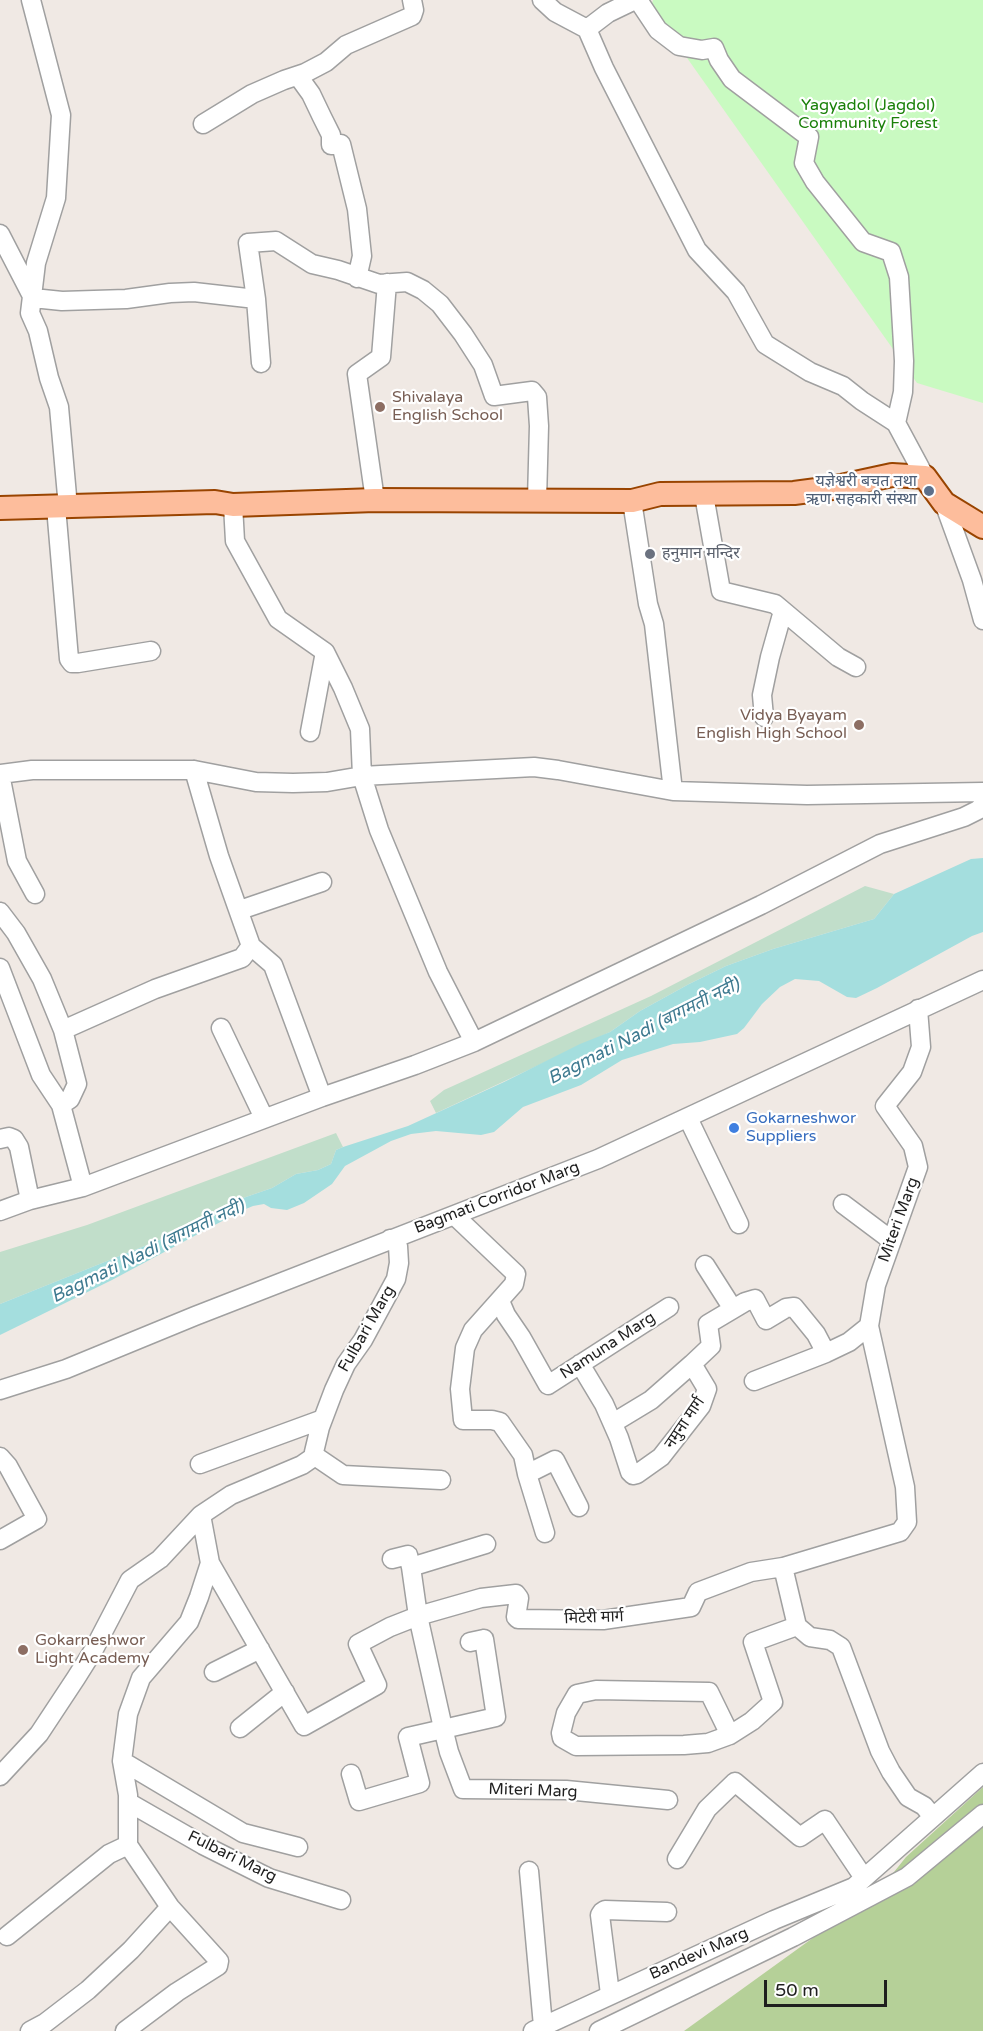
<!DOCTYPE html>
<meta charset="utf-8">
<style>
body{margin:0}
#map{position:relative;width:983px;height:2031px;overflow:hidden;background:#f0e9e4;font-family:"Varela Round",sans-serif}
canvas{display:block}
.scale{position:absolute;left:764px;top:1980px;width:123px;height:27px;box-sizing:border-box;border:3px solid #1f1f1f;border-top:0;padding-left:8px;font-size:18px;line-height:21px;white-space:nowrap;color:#1f1f1f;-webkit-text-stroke:4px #fff;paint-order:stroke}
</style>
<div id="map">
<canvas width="983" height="2031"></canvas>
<div class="scale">50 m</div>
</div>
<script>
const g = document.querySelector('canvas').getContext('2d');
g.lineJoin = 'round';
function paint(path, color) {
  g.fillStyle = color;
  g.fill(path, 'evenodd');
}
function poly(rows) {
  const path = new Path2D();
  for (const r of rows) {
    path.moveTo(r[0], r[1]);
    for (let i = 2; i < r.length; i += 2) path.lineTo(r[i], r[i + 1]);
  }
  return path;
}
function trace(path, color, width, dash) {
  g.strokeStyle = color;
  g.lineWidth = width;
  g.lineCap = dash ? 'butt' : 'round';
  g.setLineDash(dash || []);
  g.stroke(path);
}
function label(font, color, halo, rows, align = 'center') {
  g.font = font + ' "Varela Round","Noto Sans Devanagari",sans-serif';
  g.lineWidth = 4.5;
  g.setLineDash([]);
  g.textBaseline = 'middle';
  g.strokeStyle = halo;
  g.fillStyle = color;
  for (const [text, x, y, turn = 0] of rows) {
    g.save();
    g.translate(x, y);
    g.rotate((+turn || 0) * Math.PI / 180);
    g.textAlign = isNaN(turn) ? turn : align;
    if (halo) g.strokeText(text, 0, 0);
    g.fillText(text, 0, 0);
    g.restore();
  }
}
const forest = poly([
 [983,1787,983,2031,684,2031,853,1909,894,1872,906,1857]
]);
const wetland = poly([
 [865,886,894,894,874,919,773,949,726,966,689,984,640,1011,610,1032,436,1113,430,1101,444,1090,651,996],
 [336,1133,343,1147,336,1150,331,1164,318,1170,296,1174,272,1188,243,1198,172,1235,0,1304,0,1252,87,1225]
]);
const park = poly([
 [653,0,983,0,983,403,917,383,651,7]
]);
const water = poly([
 [983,858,983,932,972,936,877,988,856,998,847,997,819,981,795,979,780,987,762,1004,744,1028,737,1034,700,1042,673,1044,622,1060,581,1085,523,1107,494,1132,481,1135,436,1131,411,1134,391,1141,345,1166,332,1184,304,1203,287,1210,271,1208,264,1204,253,1206,241,1211,112,1280,0,1335,0,1304,172,1235,243,1198,272,1188,296,1174,318,1170,331,1164,336,1150,343,1147,408,1126,504,1082,580,1044,610,1032,640,1011,689,984,726,966,773,949,874,919,894,894,971,859]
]);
const minor = poly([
 [31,0,61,115,56,198,36,263,30,313,38,331,49,378,59,407,68,507],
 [542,0,555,12,587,29],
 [635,0,608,13,587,29,604,68,697,250,736,292,765,344,810,372,843,386,862,401,896,423,925,477],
 [638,0,658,30,679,46,702,50,714,48,719,60,732,79,809,137,804,163,815,182,863,242,891,252,899,277,904,361,903,392,896,423],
 [298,76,311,94,322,117,331,135,331,145,341,144,357,209,362,256,357,278],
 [203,124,252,94,284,80,305,73,326,62,346,45,412,16,414,10,412,0],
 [0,234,33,298,62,301,126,299,170,293,194,292,256,299,248,243,276,241,312,264,338,270,379,284,407,282,423,290,440,304,463,334,483,365,494,396,532,391,537,397,539,426,537,500],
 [256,299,261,363],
 [704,495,721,591,775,604,838,657,856,667],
 [375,500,357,374,381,357,387,283],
 [632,501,648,604,654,624,673,791,807,795,983,792],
 [944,503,972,580,983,620],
 [233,505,235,541,278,619,325,652,343,688,360,729,362,776,379,830,438,972,474,1042],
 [56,507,69,659,72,663,78,663,151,651],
 [764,717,762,695,770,657,783,611],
 [310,732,325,652],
 [0,774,32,770,194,770,256,782,293,783,327,782,362,776,534,767,558,770,673,791],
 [0,774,17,861,35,894],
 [240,910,322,882],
 [0,912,16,933,42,979,63,1030,77,1084,70,1099,61,1105,83,1187],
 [251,946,273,965,322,1097],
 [0,968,41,1075,61,1105],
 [221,1028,264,1118],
 [63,1030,155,989,242,958,251,946,219,856,194,770],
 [688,1118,739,1224],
 [0,1139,9,1137,14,1139,19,1147,30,1200],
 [843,1204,891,1240],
 [0,1211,30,1200,83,1187,322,1097,415,1065,474,1042,761,905,880,844,964,817,978,810,983,805],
 [455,1216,516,1274,514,1284,473,1330,465,1348,460,1389,463,1420,492,1420,500,1422,523,1455,527,1474,545,1533],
 [705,1265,733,1309],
 [500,1301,506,1315,521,1337,548,1385,669,1307],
 [580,1364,604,1404,619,1438,630,1472,633,1475,637,1474,661,1457,701,1406,707,1389,692,1364,711,1346,708,1324,745,1302,755,1299,766,1320,786,1308,794,1307,816,1334,826,1353,849,1342,869,1326],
 [754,1381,826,1353],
 [0,1390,66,1369,195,1316,598,1159,983,980],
 [613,1423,651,1400,692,1364],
 [315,1456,343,1475,441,1480],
 [0,1457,8,1466,37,1519,0,1540],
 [200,1464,323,1419],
 [527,1474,555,1460,579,1507],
 [486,1544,411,1567,418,1616,443,1728,449,1752,463,1789,566,1790,668,1800],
 [392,1559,408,1555,411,1567],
 [210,1563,304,1726,377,1685,358,1644,390,1627,418,1616,481,1598,516,1594,519,1598,516,1617,518,1619,603,1620,691,1607,698,1592,751,1572,783,1567,900,1532,907,1522,905,1487,869,1326,876,1285,918,1167,913,1146,885,1106,912,1072,921,1047,918,1009],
 [797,1626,810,1637,830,1640,841,1647,880,1751,891,1772,908,1797,924,1806,933,1817],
 [214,1672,260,1649],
 [240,1728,285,1692],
 [730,1735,709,1692,596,1690,577,1694,566,1713,561,1733,562,1738,576,1746,684,1745,708,1743,730,1735,752,1721,773,1702,753,1642,797,1626,783,1567],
 [122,1761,243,1833,298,1847],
 [351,1774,359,1801,420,1783,408,1737,496,1717,484,1639,470,1642],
 [0,1776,39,1734,76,1678,93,1651,130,1580,160,1559,201,1515],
 [128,1802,203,1845,269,1878,341,1900],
 [677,1859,707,1809,735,1782,800,1837,825,1820,864,1878],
 [529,1871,543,2026],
 [7,1936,109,1854,128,1845],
 [610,1994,600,1915,602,1912,605,1910,667,1912],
 [30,2031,45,2023,88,1990,131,1950,170,1907],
 [125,2031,177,1992,218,1966,219,1961,170,1907,128,1845,128,1795,122,1761,128,1714,141,1678,189,1622,199,1597,210,1563,201,1515,231,1495,302,1465,315,1456,314,1452,320,1427,334,1390,346,1364,363,1340,396,1279,399,1263,398,1246,390,1239],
 [533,2031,774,1920,854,1887,983,1773],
 [599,2031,793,1937,907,1877,983,1814]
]);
const major = poly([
 [0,508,215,502,233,505,375,500,632,501,660,494,794,493,832,488,892,475,925,477,944,503,983,527]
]);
const markers = [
 [380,407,6,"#8d6e63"],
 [929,491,6,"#5c6f8a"],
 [650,554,6,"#6b7280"],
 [859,725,6,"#8d6e63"],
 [734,1128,6,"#3f7fe0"],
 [23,1650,6,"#8d6e63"]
];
const parkNames = [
 ["Yagyadol (Jagdol)",868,106],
 ["Community Forest",868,124]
];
const educationNames = [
 ["Shivalaya",392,398],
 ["English School",392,416],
 ["Vidya Byayam",847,716,"right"],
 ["English High School",847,734,"right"],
 ["Gokarneshwor",35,1641],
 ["Light Academy",35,1659]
];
const serviceNames = [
 ["यज्ञेश्वरी बचत तथा",917,482],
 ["ऋण सहकारी संस्था",917,500]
];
const worshipNames = [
 ["हनुमान मन्दिर",662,554]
];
const shopNames = [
 ["Gokarneshwor",746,1119],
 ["Suppliers",746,1137]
];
const streetNames = [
 ["Bagmati Corridor Marg",497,1198,-21],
 ["Miteri Marg",899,1220,-70],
 ["Fulbari Marg",367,1329,-60],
 ["Namuna Marg",608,1346,-33],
 ["नमुना मार्ग",685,1423,-56],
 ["मिटेरी मार्ग",594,1618,-2],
 ["Miteri Marg",533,1791,2],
 ["Fulbari Marg",232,1857,26],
 ["Bandevi Marg",699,1954,-24]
];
const waterNames = [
 ["Bagmati Nadi (बागमती नदी)",644,1032,-27],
 ["Bagmati Nadi (बागमती नदी)",148,1252,-26]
];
paint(forest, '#b5d098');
paint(wetland, '#c1deca');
paint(park, '#c9fac1');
paint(water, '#a4dede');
trace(minor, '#a0a0a0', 21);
trace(major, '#940', 26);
trace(minor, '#fff', 18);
trace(major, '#fdbd9c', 22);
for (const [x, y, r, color] of markers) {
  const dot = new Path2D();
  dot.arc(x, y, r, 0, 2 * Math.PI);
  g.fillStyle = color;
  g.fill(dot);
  trace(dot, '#fff', 2);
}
label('16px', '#1a8009', '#fff', parkNames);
label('16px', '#785e54', '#fff', educationNames, 'left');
label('16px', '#4e5e75', '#fff', serviceNames, 'right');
label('16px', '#5b616d', '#fff', worshipNames, 'left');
label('16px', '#366cbe', '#fff', shopNames, 'left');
label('16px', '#1f1f1f', '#fff', streetNames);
label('italic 18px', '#3e7a90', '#fff', waterNames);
</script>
